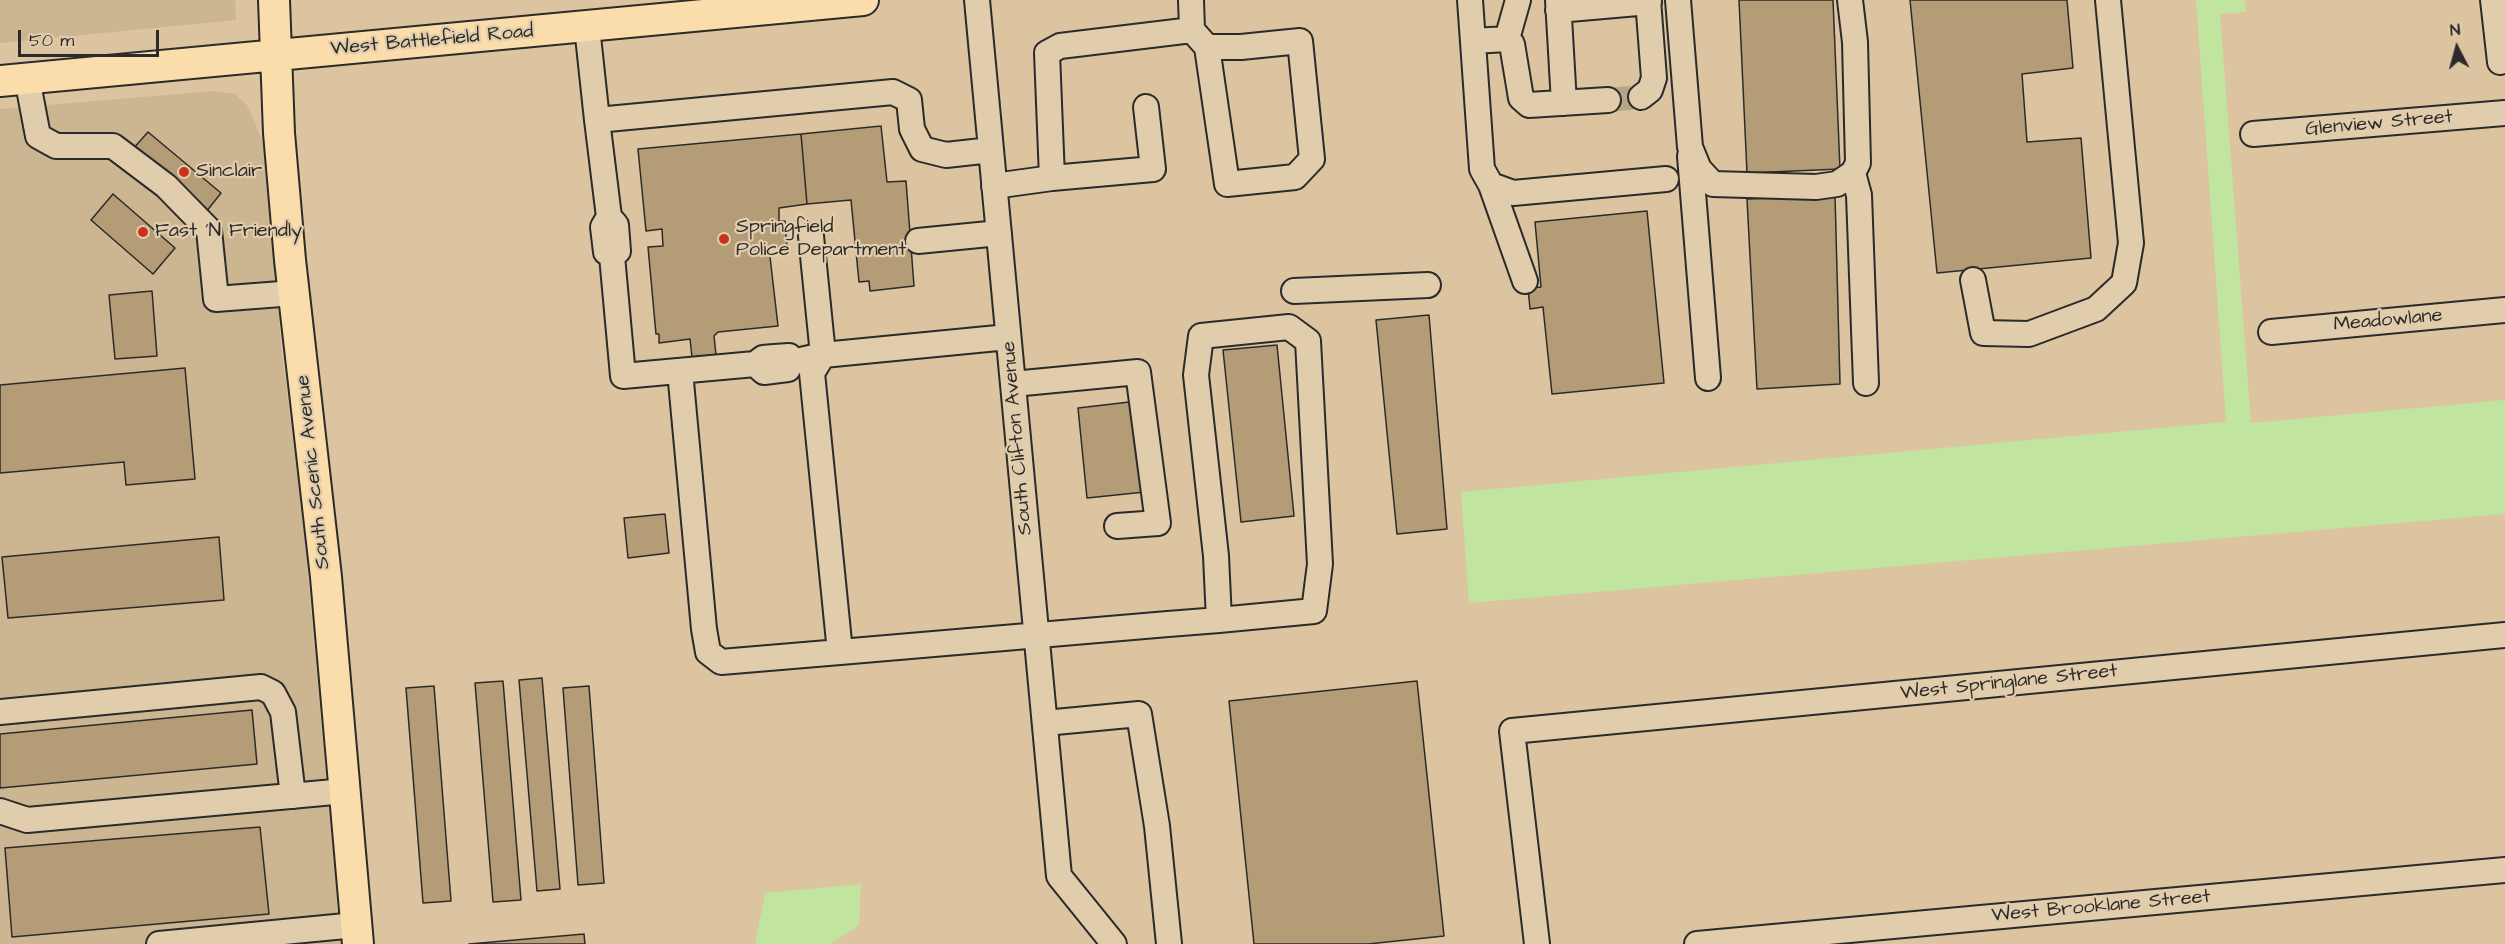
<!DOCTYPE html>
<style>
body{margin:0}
#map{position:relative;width:2505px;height:944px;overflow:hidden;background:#dbc49f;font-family:"Architects Daughter",sans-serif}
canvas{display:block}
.north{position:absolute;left:2427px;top:18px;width:60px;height:60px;-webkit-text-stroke:4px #e1ccab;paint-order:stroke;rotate:354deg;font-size:16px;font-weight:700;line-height:24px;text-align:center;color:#2b2b2b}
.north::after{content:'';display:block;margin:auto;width:21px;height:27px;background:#2b2b2b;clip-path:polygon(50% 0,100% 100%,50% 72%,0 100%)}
.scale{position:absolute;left:18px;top:30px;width:141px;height:27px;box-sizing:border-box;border:3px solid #2b2b2b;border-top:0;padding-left:8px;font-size:18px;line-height:21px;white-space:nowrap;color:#2b2b2b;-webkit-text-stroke:4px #e1ccab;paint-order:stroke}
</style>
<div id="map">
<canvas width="2505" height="944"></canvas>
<div class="north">N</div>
<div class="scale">50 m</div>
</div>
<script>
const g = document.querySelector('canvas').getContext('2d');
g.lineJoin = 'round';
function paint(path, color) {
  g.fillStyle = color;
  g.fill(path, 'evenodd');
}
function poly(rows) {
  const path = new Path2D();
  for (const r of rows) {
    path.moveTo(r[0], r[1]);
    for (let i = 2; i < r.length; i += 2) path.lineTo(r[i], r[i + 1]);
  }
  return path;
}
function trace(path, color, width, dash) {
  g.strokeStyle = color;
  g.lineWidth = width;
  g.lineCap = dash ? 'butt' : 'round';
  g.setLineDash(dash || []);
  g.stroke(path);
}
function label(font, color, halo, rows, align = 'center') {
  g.font = font + ' "Architects Daughter",sans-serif';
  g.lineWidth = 4.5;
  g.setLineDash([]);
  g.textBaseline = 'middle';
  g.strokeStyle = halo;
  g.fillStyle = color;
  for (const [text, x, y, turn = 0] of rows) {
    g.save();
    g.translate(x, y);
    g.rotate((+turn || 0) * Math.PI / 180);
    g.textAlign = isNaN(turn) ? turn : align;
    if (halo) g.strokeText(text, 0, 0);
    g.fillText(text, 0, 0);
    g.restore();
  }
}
const built = poly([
 [0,0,235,0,236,20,0,43],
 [214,91,235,94,247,105,263,142,282,353,303,521,341,944,0,944,0,109]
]);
const green = poly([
 [2196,0,2245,0,2246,12,2220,14,2251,423,2505,400,2505,514,1469,603,1461,492,2226,422],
 [861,884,859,925,831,944,755,944,765,893]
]);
const building = poly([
 [1739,0,1833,0,1840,169,1747,173,1739,0],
 [1910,0,2067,0,2073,68,2022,74,2027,142,2081,138,2091,258,1937,273,1910,0],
 [881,126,887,182,906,181,914,286,870,291,869,281,859,282,851,200,807,204,801,134,881,126],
 [148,132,221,193,206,212,132,150,148,132],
 [801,134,807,204,779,208,779,221,785,221,787,247,769,248,778,326,718,332,714,336,716,355,692,357,690,339,659,343,659,334,656,334,648,247,663,246,662,229,646,231,638,149,801,134],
 [113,194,175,248,153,274,91,220,113,194],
 [1835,195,1840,384,1757,389,1747,199,1835,195],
 [1647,211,1664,383,1552,394,1543,307,1530,309,1528,288,1541,287,1535,222,1647,211],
 [152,291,157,356,115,359,109,295,152,291],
 [1429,315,1447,529,1397,534,1376,320,1429,315],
 [1277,345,1294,516,1241,522,1223,350,1277,345],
 [185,368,195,479,126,485,124,462,0,473,0,385,185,368],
 [1138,401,1145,492,1087,498,1078,408,1138,401],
 [665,514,669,553,628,558,624,518,665,514],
 [219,537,224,600,8,618,2,557,219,537],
 [542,678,560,889,537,891,519,680,542,678],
 [503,681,521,900,493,902,475,683,503,681],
 [1417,681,1444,936,1368,944,1254,944,1229,701,1417,681],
 [434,686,451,901,423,903,406,688,434,686],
 [589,686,604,883,578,885,563,688,589,686],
 [252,710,257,764,0,788,0,734,252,710],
 [260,827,269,914,12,937,5,848,260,827],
 [584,934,585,944,469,944,584,934]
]);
const minorTunnel = poly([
 [1608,100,1641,97]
]);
const minor = poly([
 [977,0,1059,876,1114,944],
 [1470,0,1482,169,1491,185,1513,193,1666,179],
 [1558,0,1564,103],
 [1678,0,1690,147,1699,169,1713,184,1816,187,1837,184,1853,173,1858,163,1855,42,1850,0],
 [2493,0,2500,62],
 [1558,10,1649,2],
 [587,27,597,120,893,92,909,100,912,129,922,149,946,155,991,150],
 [1192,30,1207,47,1241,47,1300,41,1312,159,1295,177,1227,184,1207,47],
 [1507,39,1518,0],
 [1473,41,1507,39,1512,44,1521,98,1529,105,1608,100],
 [27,78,38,136,56,146,113,146,166,186,209,230,216,299,294,293],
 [1641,97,1650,90,1654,78,1648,0],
 [597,120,609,217],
 [2253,134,2505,113],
 [1690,156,1708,378],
 [1853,173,1859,195,1866,383],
 [1052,178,1153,169,1146,107],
 [1491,185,1525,281],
 [994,186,1052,178,1047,53,1060,46,1192,30,1191,0],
 [811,236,823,355,1008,337],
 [918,241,999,233],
 [612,256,618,251,616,225,609,217,603,227,606,252,612,256,623,376,755,364],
 [1973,280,1983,333,2029,334,2096,309,2124,283,2131,243,2108,0],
 [1294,291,1428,285],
 [2271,332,2505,310],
 [823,355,812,373,840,652,1168,624,1219,620,1314,611,1320,564,1308,341,1289,327,1201,336,1196,375,1216,556,1219,620],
 [792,362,789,356,774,357,763,358,755,364,764,372,788,369,792,362,823,355],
 [680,371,704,629,708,652,721,662,840,652],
 [1013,384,1138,372,1158,523,1117,526],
 [0,712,261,687,273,693,283,712,293,796],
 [1045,723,1139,714,1157,826,1169,944],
 [0,811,27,820,345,791],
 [159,944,356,925],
 [1537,944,1512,731,2505,635],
 [1697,944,2505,870]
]);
const major = poly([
 [274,0,279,133,290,260,326,577,358,944],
 [0,81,863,0]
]);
const markers = [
 [184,172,6,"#c8321e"],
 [143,232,6,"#c8321e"],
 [724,239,6,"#c8321e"]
];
const streetNames = [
 ["West Battlefield Road",432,41,-5],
 ["Glenview Street",2379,124,-5],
 ["Meadowlane",2388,321,-5],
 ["South Clifton Avenue",1018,438,-95],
 ["South Scenic Avenue",314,472,-96],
 ["West Springlane Street",2009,683,-6],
 ["West Brooklane Street",2101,907,-5]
];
const poiNames = [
 ["Sinclair",196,172],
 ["Springfield",736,228],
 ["Police Department",736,251],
 ["Fast 'N Friendly",155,232]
];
paint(built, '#ccb591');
paint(green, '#c1e59f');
paint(building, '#b49d76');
trace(building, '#2b2b2b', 1.5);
trace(minorTunnel, '#b8a588', 24, [24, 12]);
trace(minor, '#2b2b2b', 28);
trace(major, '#2b2b2b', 34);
trace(minor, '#e1ccab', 24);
trace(major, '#faddab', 30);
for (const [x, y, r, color] of markers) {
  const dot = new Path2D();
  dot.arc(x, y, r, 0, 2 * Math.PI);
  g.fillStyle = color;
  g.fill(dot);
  trace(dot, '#e1ccab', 2);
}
label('20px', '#2b2b2b', '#e1ccab', streetNames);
label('20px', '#2b2b2b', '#e1ccab', poiNames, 'left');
</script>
